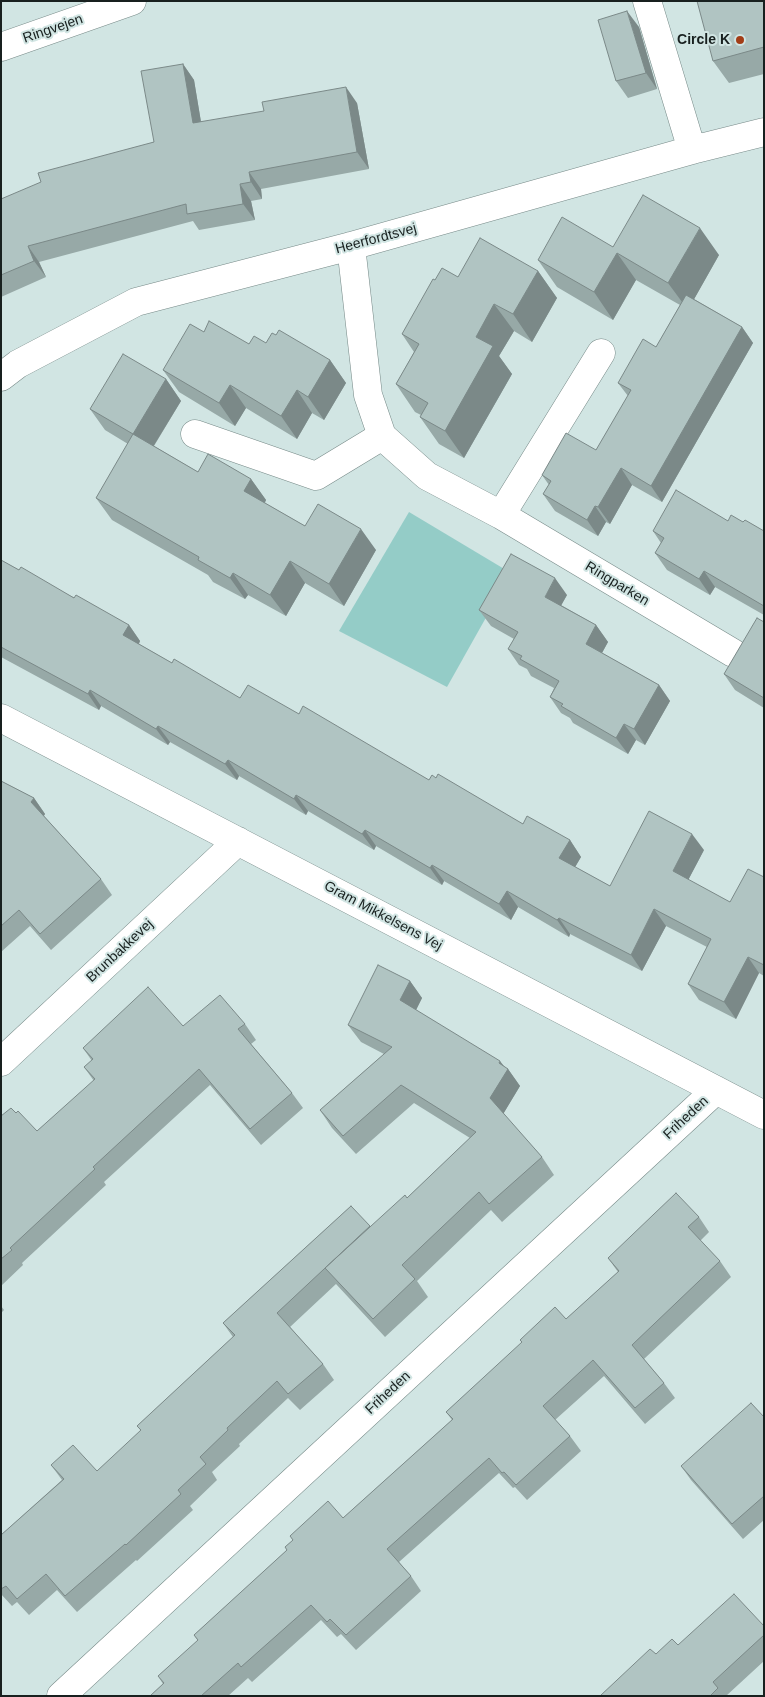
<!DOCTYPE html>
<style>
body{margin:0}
#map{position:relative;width:765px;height:1697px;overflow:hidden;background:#d1e5e3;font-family:Helvetica,sans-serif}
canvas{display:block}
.frame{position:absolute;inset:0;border:2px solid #18201f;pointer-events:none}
</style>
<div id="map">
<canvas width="765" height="1697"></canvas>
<div class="frame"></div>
</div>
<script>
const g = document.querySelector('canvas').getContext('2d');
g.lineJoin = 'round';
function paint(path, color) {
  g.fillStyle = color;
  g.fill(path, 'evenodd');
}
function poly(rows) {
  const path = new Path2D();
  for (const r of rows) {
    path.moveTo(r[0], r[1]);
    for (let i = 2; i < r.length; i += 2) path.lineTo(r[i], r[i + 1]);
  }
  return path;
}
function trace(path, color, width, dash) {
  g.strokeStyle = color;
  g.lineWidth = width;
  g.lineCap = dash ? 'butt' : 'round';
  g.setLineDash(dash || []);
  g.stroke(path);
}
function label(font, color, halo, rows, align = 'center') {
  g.font = font + ' Helvetica,sans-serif';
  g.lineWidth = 4;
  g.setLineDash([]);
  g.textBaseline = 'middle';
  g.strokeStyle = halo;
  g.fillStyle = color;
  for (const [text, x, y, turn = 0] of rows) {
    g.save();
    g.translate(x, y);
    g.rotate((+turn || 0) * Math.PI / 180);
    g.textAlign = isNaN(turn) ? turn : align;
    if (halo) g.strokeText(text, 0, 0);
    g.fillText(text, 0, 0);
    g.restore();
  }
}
const green = poly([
 [409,512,511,573,447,687,339,631]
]);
const minor = poly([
 [647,1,692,150],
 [351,246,368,395,382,436,427,476,501,515,733,653],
 [1,377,18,364,136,302,351,246,692,150,764,132],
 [195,434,316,476,382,436],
 [501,515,601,353],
 [1,718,764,1115],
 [1,1062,238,841],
 [61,1696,716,1090]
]);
const major = poly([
 [1,47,132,1]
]);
const wall = poly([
 [764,1,764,74,729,83,713,61],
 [639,27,657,89,628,98,616,81],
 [183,64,194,80,201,122,357,103,369,169,261,189,262,199,251,201,255,220,199,230,193,221,39,262,46,277,1,297,1,199,154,142],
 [613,247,719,255,694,299,742,327,753,343,662,502,632,485,610,524,606,522,598,536,555,511,543,494,549,485,542,475,596,450,628,396,618,383,656,347,680,305,636,280,613,320,557,287,538,260],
 [538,271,557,298,532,342,514,331,499,356,512,374,464,458,439,444,420,417,421,415,415,412,396,384,414,352,402,334,435,280,458,277],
 [204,332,249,344,266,343,330,360,346,383,324,420,312,413,297,439,246,408,235,426,179,392,163,370],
 [166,379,181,401,154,446,198,472,251,479,266,500,265,503,305,526,376,550,344,606,305,583,286,616,248,595,245,599,213,582,208,575,112,520,96,498,128,444,105,430,90,409],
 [728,521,743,522,764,531,764,615,715,587,710,595,667,570,655,553,661,543,653,531],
 [1,560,19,570,129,625,140,641,139,644,172,663,240,698,299,714,429,780,436,778,523,824,570,840,581,857,575,867,610,886,704,850,688,880,730,902,764,877,764,976,759,973,736,1019,699,1000,688,984,707,947,666,926,642,971,570,934,569,937,518,907,511,920,444,881,442,885,376,846,374,850,308,811,306,815,239,776,237,780,170,742,168,745,101,706,99,710,1,657],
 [567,595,561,605,596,625,608,642,602,653,659,685,670,701,645,745,636,740,628,754,573,723,570,718,561,713,550,697,554,688,531,676,527,669,519,665,508,649,514,639,491,626,479,610],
 [764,622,764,708,735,690,724,674],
 [1,781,34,798,45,814,44,816,101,879,112,895,51,950,30,926,1,952],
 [410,981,422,998,416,1010,508,1069,520,1086,503,1114,542,1157,554,1175,502,1222,491,1210,417,1281,428,1297,385,1337,336,1284,290,1327,323,1364,334,1380,300,1410,288,1398,239,1444,240,1446,212,1472,217,1480,190,1506,193,1510,137,1561,136,1560,77,1612,57,1590,29,1615,17,1602,12,1606,1,1594,1,1535,62,1480,51,1465,97,1471,141,1431,137,1426,233,1337,223,1323,351,1206,370,1227,407,1198,470,1138,414,1103,356,1154,332,1128,320,1110,384,1054,361,1042,348,1025],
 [245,1024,256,1040,251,1044,292,1093,303,1108,261,1145,210,1085,104,1182,106,1185,22,1263,23,1265,1,1286,1,1116,16,1113,37,1131,94,1081,84,1067,92,1061,83,1048,183,1026],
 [699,1217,709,1232,700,1241,720,1261,731,1277,644,1359,664,1383,675,1398,645,1424,604,1376,555,1420,570,1436,581,1451,527,1500,515,1487,513,1488,499,1473,399,1562,411,1576,421,1591,356,1650,341,1634,337,1637,321,1620,252,1682,248,1678,228,1696,150,1696,163,1684,158,1676,198,1641,194,1635,287,1550,285,1547,293,1540,290,1536,343,1518,452,1420,446,1412,522,1343,520,1340,566,1319,618,1272,608,1258],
 [1,1306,4,1310,1,1313],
 [764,1417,764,1520,743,1539,691,1480,681,1466],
 [764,1626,764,1661,726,1696,600,1696,656,1654,678,1645]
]);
const shadedWall = poly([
 [627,11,639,27,657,89,646,73],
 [183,64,194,80,204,140,193,123],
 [346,87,357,103,369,169,357,152],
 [249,172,261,189,262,199,251,182],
 [240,184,251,201,255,220,243,204],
 [700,228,719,255,688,310,668,283],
 [28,246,39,262,46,277,34,261],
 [617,253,636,280,613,320,594,292],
 [538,271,557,298,532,342,513,314],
 [494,304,514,331,499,356,512,374,464,458,445,431,476,337],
 [742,327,753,343,662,502,651,486],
 [330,360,346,383,324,420,308,397],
 [166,379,181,401,148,455,133,434],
 [230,385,246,408,235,426,219,403],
 [297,390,312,413,297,439,281,416],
 [621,468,632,485,610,524,598,507],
 [251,479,266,500,259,512,244,491],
 [595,506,606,522,598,536,587,520],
 [361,529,376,550,344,606,329,584],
 [290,561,305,583,286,616,270,595],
 [704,571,715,587,710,595,699,579],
 [233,573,248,595,245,599,230,578],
 [555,578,567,595,557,613,545,597],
 [129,625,140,641,135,651,123,635],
 [596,625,608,642,598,660,586,644],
 [659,685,670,701,645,745,634,729],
 [90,690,101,706,99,710,88,694],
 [624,724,636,740,628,754,616,738],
 [158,726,170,742,168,745,156,729],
 [228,760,239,776,237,780,225,764],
 [296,795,308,811,306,815,294,799],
 [34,798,45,814,42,818,31,802],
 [365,830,376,846,374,850,362,834],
 [692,834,704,850,684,888,673,871],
 [570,840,581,857,571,874,559,858],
 [432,865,444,881,442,885,430,868],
 [507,891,518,907,511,920,499,904],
 [654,909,666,926,642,971,631,955],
 [559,918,570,934,569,937,557,920],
 [748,957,759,973,736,1019,724,1002],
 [410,981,422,998,412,1018,400,1000],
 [500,1061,507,1070,508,1069,520,1086,502,1116,490,1098,499,1063]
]);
const building = poly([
 [697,1,764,1,764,47,713,61,697,1],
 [627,11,646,73,616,81,598,20,627,11],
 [183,64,193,123,264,111,262,102,346,87,357,152,249,172,251,182,240,184,243,204,187,214,186,204,28,246,34,261,1,275,1,199,41,182,38,173,154,142,141,71,183,64],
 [643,195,700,228,668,283,617,253,594,292,538,260,562,217,613,247,643,195],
 [480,238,538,271,513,314,494,304,476,337,493,346,445,431,420,417,428,403,396,384,419,344,402,334,433,279,435,280,442,268,458,277,480,238],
 [686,295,742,327,651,486,621,468,598,507,595,506,587,520,543,494,551,481,542,475,566,433,596,450,631,390,618,383,643,339,656,347,686,295],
 [209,321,249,344,254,336,266,343,272,333,276,335,279,330,330,360,308,397,297,390,281,416,230,385,219,403,163,370,190,324,204,332,209,321],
 [123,354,166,379,133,434,198,472,208,454,251,479,244,491,305,526,318,504,361,529,329,584,290,561,270,595,233,573,230,578,198,560,199,557,96,498,133,434,90,409,123,354],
 [676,490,728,521,731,515,743,522,745,520,764,531,764,606,704,571,699,579,655,553,664,538,653,531,676,490],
 [511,554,555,578,545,597,596,625,586,644,659,685,634,729,624,724,616,738,561,706,563,704,550,697,559,681,520,659,522,656,508,649,518,632,479,610,511,554],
 [1,560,19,570,21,567,74,598,76,595,129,625,123,635,172,663,174,659,240,698,248,685,299,714,303,706,429,780,432,775,436,778,438,774,523,824,527,816,570,840,559,858,610,886,649,811,692,834,673,871,730,902,748,869,764,877,764,965,748,957,724,1002,688,984,711,939,654,909,631,955,559,918,557,920,507,891,499,904,432,865,430,868,365,830,362,834,296,795,294,799,228,760,225,764,158,726,156,729,90,690,88,694,1,647,1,560],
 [757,618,764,622,764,698,724,674,757,618],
 [1,781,34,798,31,802,101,879,40,934,19,910,1,926,1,781],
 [378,965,410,981,400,1000,500,1061,499,1063,508,1069,490,1098,542,1157,489,1204,479,1192,402,1265,415,1279,373,1319,325,1268,405,1195,407,1198,476,1132,401,1085,343,1136,320,1110,392,1047,348,1025,378,965],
 [148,987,183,1026,220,995,245,1024,238,1029,292,1093,250,1129,199,1069,93,1167,95,1169,10,1248,12,1250,1,1259,1,1116,11,1108,16,1113,18,1111,37,1131,95,1079,84,1067,93,1059,83,1048,148,987],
 [676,1193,699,1217,688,1227,720,1261,632,1345,664,1383,635,1408,593,1360,543,1406,570,1436,516,1485,504,1472,502,1473,489,1458,387,1549,411,1576,346,1635,330,1619,327,1622,311,1605,241,1667,238,1663,201,1696,150,1696,164,1683,158,1676,198,1640,194,1635,287,1550,285,1547,293,1540,290,1536,328,1501,343,1518,453,1419,446,1412,522,1342,520,1340,555,1307,566,1319,619,1271,608,1258,676,1193],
 [351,1206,370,1226,277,1313,323,1364,288,1394,277,1381,227,1428,228,1430,200,1457,206,1464,178,1490,181,1494,126,1545,125,1544,65,1596,46,1574,17,1599,6,1586,1,1589,1,1535,64,1479,51,1465,73,1445,97,1471,141,1430,137,1426,235,1335,223,1323,351,1206],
 [751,1403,764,1417,764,1496,732,1524,681,1466,751,1403],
 [734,1594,764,1626,764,1635,713,1682,718,1688,710,1696,600,1696,650,1649,656,1654,672,1639,678,1645,734,1594]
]);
const markers = [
 [740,40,5,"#a33d17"]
];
const streetNames = [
 ["Ringvejen",53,29,-19],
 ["Heerfordtsvej",376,239,-15],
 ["Ringparken",617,584,31],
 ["Gram Mikkelsens Vej",383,916,28],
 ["Brunbakkevej",120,951,-43],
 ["Friheden",686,1118,-43],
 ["Friheden",388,1393,-43]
];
const poiNames = [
 ["Circle K",730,40]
];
paint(green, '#94ccc7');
trace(minor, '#778a88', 29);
trace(major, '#778a88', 29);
trace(minor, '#fff', 28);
trace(major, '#fff', 28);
paint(wall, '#97a9a7');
paint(shadedWall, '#7b8988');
paint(building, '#b0c4c2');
trace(building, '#7b8988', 1);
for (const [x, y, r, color] of markers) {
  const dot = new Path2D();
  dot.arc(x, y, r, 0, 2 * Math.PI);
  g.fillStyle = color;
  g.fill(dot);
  trace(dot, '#d1e5e3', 2);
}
label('14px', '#18201f', '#d1e5e3', streetNames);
label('bold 14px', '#18201f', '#d1e5e3', poiNames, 'right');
</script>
